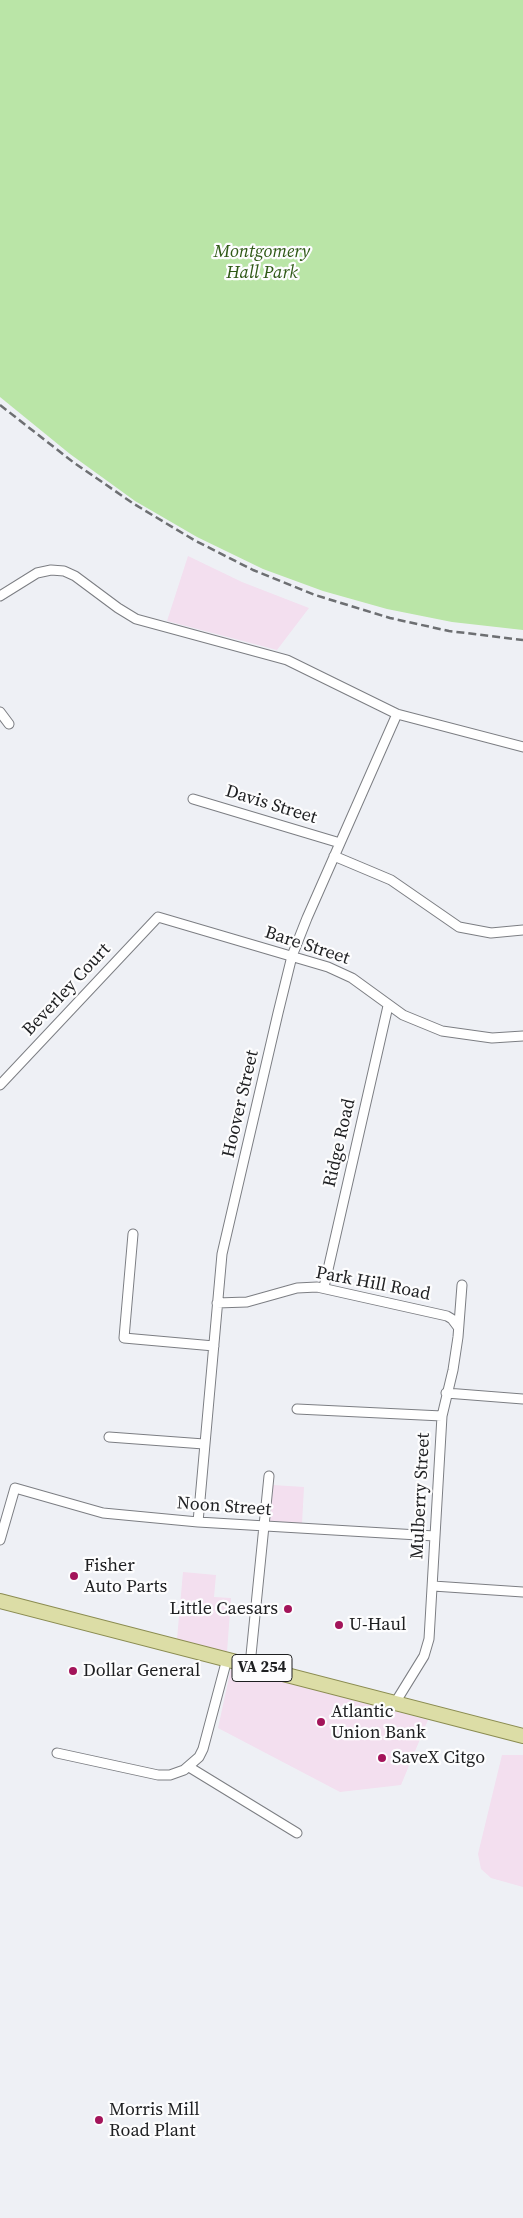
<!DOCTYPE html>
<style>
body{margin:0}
canvas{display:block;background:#eef0f5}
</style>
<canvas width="523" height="2218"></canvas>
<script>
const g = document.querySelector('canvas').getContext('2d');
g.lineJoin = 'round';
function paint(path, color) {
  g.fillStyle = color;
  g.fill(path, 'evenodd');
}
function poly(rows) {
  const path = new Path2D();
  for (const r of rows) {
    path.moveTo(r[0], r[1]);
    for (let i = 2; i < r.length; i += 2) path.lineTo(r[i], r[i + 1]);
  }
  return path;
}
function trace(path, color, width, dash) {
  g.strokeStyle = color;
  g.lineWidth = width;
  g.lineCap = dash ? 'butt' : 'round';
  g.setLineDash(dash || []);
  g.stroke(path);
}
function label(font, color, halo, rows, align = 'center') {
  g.font = font + ' "Source Serif 4",serif';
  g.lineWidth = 4.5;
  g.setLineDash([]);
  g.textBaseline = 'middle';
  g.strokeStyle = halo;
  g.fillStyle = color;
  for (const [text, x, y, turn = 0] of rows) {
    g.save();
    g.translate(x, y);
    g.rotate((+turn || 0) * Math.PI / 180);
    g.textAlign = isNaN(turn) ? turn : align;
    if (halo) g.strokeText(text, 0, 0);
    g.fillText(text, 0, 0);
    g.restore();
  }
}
const commercial = poly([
 [188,556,242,582,309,608,277,650,167,621],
 [273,1485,304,1487,302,1524,270,1521],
 [183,1572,216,1575,214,1597,231,1598,227,1652,177,1639],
 [231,1668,428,1720,401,1785,340,1792,218,1728],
 [502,1755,523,1755,523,1887,491,1878,481,1869,478,1854]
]);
const green = poly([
 [0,0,523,0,523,630,452,622,387,609,323,591,263,569,197,537,135,501,70,454,0,397]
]);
const street = poly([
 [0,596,37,573,51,570,64,571,75,576,118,608,136,619,287,660,397,714,523,747],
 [0,712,9,724],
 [193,799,340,843],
 [334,856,391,880,459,927,491,933,523,930],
 [0,1085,158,917,328,967,352,978,403,1015,442,1031,492,1038,523,1036],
 [133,1234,124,1338,214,1346],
 [324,1287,388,1006],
 [217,1303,247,1302,297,1288,317,1287,447,1316,452,1319,458,1327],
 [446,1393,523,1399],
 [297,1409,442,1416],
 [109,1437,204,1444],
 [198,1522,222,1254,278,1013,292,956,307,918,397,714],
 [0,1540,15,1488,103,1513,198,1522,435,1536],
 [433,1586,523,1592],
 [250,1665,269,1476],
 [395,1703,424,1656,429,1639,442,1416,453,1370,458,1337,462,1285],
 [57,1753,158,1775,170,1775,184,1770,199,1757,203,1749,227,1659],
 [189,1767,297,1833]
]);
const primary = poly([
 [0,1601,523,1736]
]);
const rail = poly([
 [0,405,73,462,134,504,194,540,253,570,315,595,390,618,449,631,523,640]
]);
const markers = [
 [74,1576,5,"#a3145a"],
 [288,1609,5,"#a3145a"],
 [339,1625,5,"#a3145a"],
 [73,1671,5,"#a3145a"],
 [321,1722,5,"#a3145a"],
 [382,1758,5,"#a3145a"],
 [99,2120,5,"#a3145a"]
];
const shields = [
 [262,1668,60]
];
const shieldNames = [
 ["VA 254",262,1668]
];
const parkNames = [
 ["Montgomery",262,252],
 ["Hall Park",262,273]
];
const streetNames = [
 ["Davis Street",271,805,17],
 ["Bare Street",307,946,18],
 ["Beverley Court",67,990,-47],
 ["Hoover Street",241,1104,-77],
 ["Ridge Road",340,1143,-77],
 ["Park Hill Road",373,1284,11],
 ["Mulberry Street",421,1496,-87],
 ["Noon Street",224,1507,4]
];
const poiNames = [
 ["Fisher",84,1566],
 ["Auto Parts",84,1587],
 ["Little Caesars",278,1609,"right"],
 ["U-Haul",349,1625],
 ["Dollar General",83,1671],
 ["Atlantic",331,1712],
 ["Union Bank",331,1733],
 ["SaveX Citgo",392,1758],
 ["Morris Mill",109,2110],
 ["Road Plant",109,2131]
];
paint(commercial, '#f3dfef');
paint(green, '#bae5a7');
trace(street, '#7c7e83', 11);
trace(primary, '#8b8c51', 16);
trace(street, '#fff', 9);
trace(primary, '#dcdda6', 14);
trace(rail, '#6d6f72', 2.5, [8, 4]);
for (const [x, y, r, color] of markers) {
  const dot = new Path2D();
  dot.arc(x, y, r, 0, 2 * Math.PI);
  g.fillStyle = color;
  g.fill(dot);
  trace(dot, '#fdfdfe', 2);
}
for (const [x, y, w] of shields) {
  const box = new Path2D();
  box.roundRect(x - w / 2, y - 13.5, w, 27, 4);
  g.fillStyle = '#fdfdfe';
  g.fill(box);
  trace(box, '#1e1f21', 1);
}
label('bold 16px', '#1e1f21', null, shieldNames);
label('italic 18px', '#2e5815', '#fdfdfe', parkNames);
label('18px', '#1e1f21', '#fdfdfe', streetNames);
label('18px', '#1e1f21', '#fdfdfe', poiNames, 'left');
</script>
